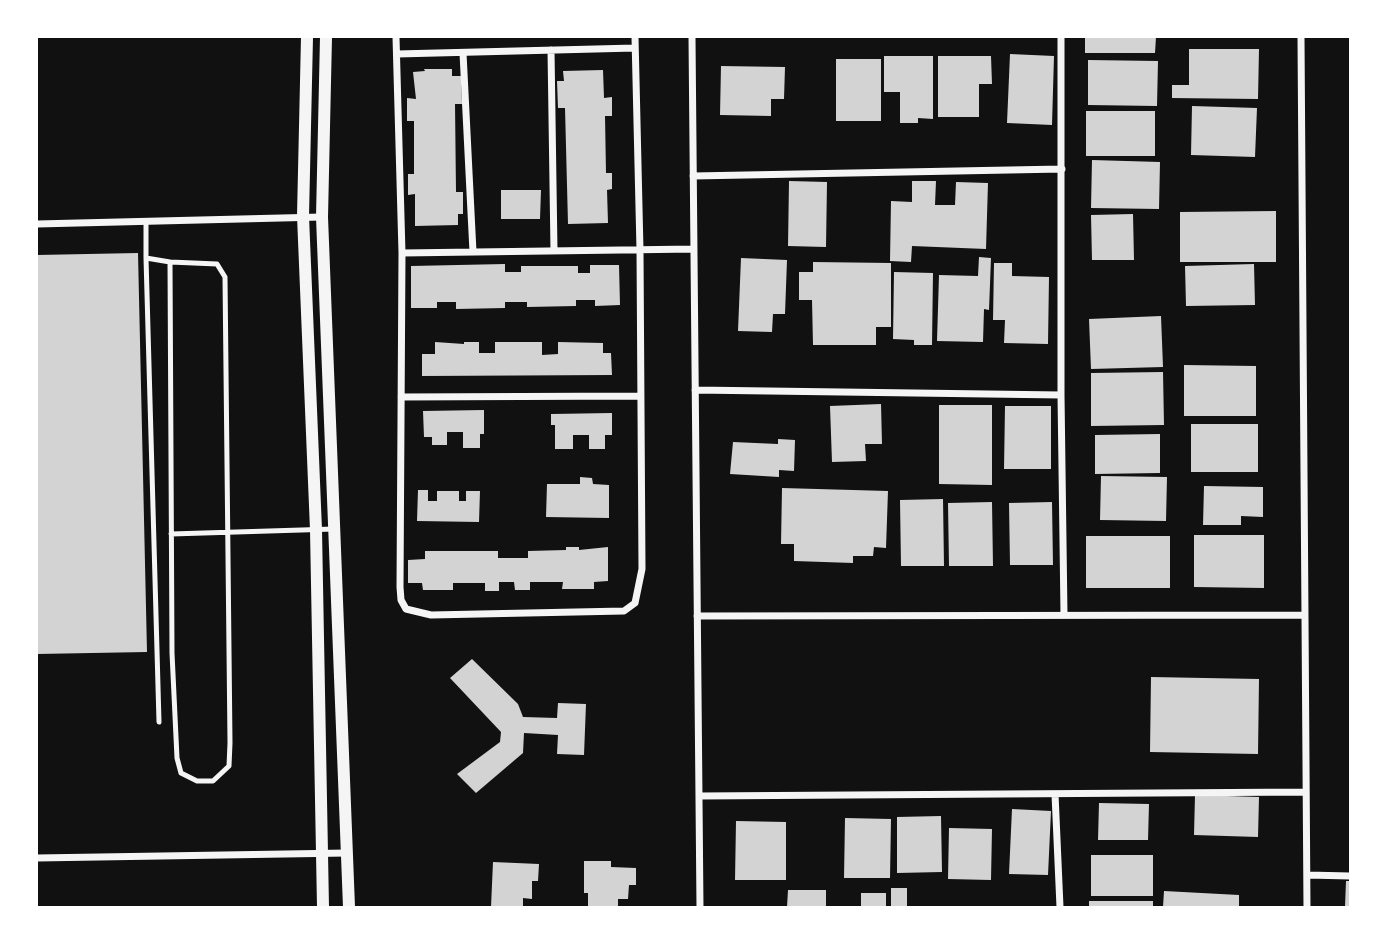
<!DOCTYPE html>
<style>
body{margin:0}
#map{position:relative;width:1387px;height:944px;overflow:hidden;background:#111;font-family:"Source Serif 4",serif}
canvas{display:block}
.frame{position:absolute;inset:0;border:38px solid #fff;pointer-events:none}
</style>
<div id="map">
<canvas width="1387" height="944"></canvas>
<div class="frame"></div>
</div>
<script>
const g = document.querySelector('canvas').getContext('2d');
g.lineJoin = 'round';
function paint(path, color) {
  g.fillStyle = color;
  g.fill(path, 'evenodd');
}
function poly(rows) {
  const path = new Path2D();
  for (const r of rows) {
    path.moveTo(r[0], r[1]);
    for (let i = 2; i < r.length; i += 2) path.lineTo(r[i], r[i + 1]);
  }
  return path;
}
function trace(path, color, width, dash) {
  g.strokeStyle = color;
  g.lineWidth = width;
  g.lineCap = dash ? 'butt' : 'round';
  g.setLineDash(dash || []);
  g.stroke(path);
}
const building = poly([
 [1085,37,1156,37,1155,53,1085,53],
 [1189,49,1259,49,1258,99,1172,98,1172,85,1189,85],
 [1010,54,1054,56,1052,125,1007,123],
 [884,56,933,56,933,119,918,118,918,123,900,123,900,92,884,92],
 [938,56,991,56,992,84,979,84,979,117,938,117],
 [836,59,881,59,881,121,836,121],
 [1088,60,1158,61,1157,106,1088,105],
 [721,66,785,67,784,99,771,99,771,116,720,115],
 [424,69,452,69,452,76,461,76,462,104,455,104,456,192,463,192,463,214,458,214,458,225,415,226,415,194,408,195,408,174,414,174,414,121,407,121,407,98,416,99,413,72,425,71],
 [603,70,604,98,612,97,612,116,605,116,606,173,612,173,612,189,607,190,608,223,568,224,565,108,558,108,557,81,564,81,563,71],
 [1192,106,1257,108,1255,157,1191,155],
 [1086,111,1155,111,1155,156,1086,156],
 [1092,160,1160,162,1159,209,1091,208],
 [789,181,827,182,826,247,788,246],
 [912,181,936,181,935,205,955,205,956,182,988,183,986,249,912,246,911,262,890,261,891,201,912,202],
 [501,190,541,190,540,219,501,219],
 [1276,211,1276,262,1180,262,1180,212],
 [1133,214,1134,260,1092,260,1091,215],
 [138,253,147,652,37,654,37,255],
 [979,257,991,258,989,310,984,309,983,342,937,341,939,275,978,276],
 [741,258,787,260,785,314,773,314,772,332,738,331],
 [813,262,891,263,891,327,876,327,876,345,813,345,812,300,799,300,799,272,813,272],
 [994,263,1012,263,1012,276,1049,277,1048,344,1004,343,1005,320,993,320],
 [505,264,505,272,521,272,521,266,578,266,578,273,590,273,590,265,619,265,620,305,595,306,595,300,576,300,576,306,527,307,527,302,505,302,505,308,456,309,456,302,437,302,437,308,411,308,411,266],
 [1254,264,1255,305,1186,306,1185,266],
 [894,272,933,273,932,345,914,345,914,340,893,339],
 [1161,316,1163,367,1091,369,1089,319],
 [435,342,464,344,464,342,479,342,479,353,495,353,495,342,542,342,542,355,558,354,558,342,603,343,603,353,611,353,612,375,422,376,422,354,435,354],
 [1184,365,1256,366,1256,416,1184,416],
 [1163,372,1164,425,1091,426,1091,373],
 [881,404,882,444,865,444,866,461,832,462,830,406],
 [939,405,992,405,992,485,939,484],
 [1005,406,1051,406,1051,469,1004,469],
 [484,410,484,434,480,434,480,448,463,448,463,432,447,432,447,445,432,445,432,437,424,437,423,411],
 [612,413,612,435,605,435,605,449,589,449,589,435,573,435,573,449,555,449,555,425,551,425,551,414],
 [1191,424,1258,424,1258,472,1191,472],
 [1160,434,1160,473,1095,474,1095,435],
 [778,439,795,440,794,471,779,470,779,477,730,474,733,442,778,444],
 [1101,476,1167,477,1166,521,1100,520],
 [580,477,592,478,593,484,609,485,609,518,546,517,547,484,580,484],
 [1204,486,1263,487,1263,517,1241,516,1241,525,1203,525],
 [782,488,888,491,886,548,874,547,873,556,853,556,853,563,794,561,794,544,781,544],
 [418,490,428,490,428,501,437,501,437,491,459,491,459,501,466,501,466,491,480,491,479,522,417,521],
 [943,499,944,566,901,566,900,500],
 [992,502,993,566,949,566,948,503],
 [1052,502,1053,565,1010,565,1009,503],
 [1194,535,1264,535,1264,588,1194,587],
 [1086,536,1170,536,1170,588,1086,588],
 [566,547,579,547,579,550,608,547,608,581,594,582,594,589,562,589,563,582,530,582,530,590,515,590,514,582,499,582,499,591,485,591,485,583,453,583,453,590,423,590,422,583,408,583,408,560,425,559,425,551,498,551,498,558,528,558,528,551,566,550],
 [472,659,518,704,523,717,557,718,558,703,586,704,584,755,557,754,558,735,524,733,523,753,476,793,457,774,500,742,501,732,450,678],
 [1151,677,1259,679,1258,754,1150,752],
 [1195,795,1259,797,1258,837,1194,835],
 [1099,803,1149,804,1148,840,1098,840],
 [1012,809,1051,811,1048,875,1009,874],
 [941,816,942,872,897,873,897,817],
 [845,818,891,819,890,878,844,878],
 [736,821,786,822,786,880,735,880],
 [949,828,992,829,991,880,948,879],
 [1091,855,1153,855,1153,896,1091,896],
 [584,861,611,861,611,867,636,868,636,885,629,885,628,899,618,899,618,907,588,907,588,893,584,893],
 [493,862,539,864,538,881,532,881,532,899,523,898,523,907,491,907],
 [1346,881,1350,881,1350,907,1345,907],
 [891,888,907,888,907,907,891,907],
 [788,890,826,890,826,907,787,907],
 [1164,891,1239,895,1239,907,1163,907],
 [861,893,886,893,886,907,861,907],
 [1089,901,1153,901,1153,907,1089,907]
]);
const service = poly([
 [146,221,146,258,170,262,172,653,177,758,181,773,197,781,213,781,229,766,230,743,225,277,217,264,170,262],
 [146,258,159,722],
 [171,534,334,529]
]);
const minor = poly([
 [396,37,402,253,400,587,401,600,406,609,431,615,624,611,635,603,642,569,640,250,635,37],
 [692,37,700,907],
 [1061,37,1061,395,1064,614],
 [1301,37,1307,907],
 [551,50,554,251],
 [463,53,473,252],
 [397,54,635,48],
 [693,176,1062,169],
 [37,224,322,217],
 [402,253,694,249],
 [695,390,1061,395],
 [401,397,641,396],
 [697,616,1305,615],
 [1055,794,1060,907],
 [699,796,1306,792],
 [37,858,347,853],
 [1307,875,1350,876]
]);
const tertiary = poly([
 [307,37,303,216,316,530,323,907],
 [326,37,322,217,349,907]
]);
paint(building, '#d3d3d3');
trace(service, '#f5f5f5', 5);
trace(minor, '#f5f5f5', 7);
trace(tertiary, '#f5f5f5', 12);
</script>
